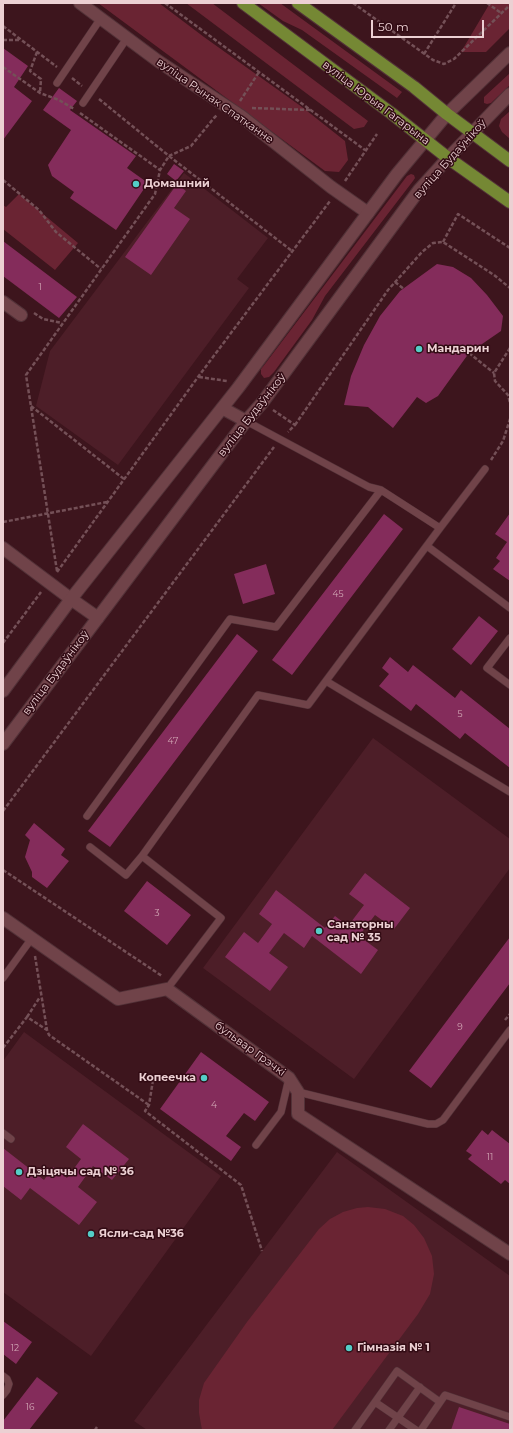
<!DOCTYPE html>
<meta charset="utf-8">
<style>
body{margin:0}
#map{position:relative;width:513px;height:1433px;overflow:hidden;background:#3d151d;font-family:Montserrat,sans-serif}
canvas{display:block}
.frame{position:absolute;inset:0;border:4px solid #ecd0d3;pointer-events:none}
.scale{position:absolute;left:371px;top:20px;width:113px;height:18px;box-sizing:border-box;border:2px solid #ecd0d3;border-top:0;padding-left:5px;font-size:12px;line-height:14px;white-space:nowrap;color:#ecd0d3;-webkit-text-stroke:3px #320b14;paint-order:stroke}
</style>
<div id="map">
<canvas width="513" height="1433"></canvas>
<div class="frame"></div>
<div class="scale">50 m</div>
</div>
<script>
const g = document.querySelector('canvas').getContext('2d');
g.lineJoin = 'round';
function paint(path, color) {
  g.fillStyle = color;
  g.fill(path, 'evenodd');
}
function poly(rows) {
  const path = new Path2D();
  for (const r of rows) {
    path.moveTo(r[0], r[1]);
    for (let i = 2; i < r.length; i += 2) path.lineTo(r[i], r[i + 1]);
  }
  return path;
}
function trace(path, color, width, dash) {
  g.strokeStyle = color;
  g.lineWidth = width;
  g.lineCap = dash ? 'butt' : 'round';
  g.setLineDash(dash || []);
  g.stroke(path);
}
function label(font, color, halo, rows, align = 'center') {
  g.font = font + ' Montserrat,sans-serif';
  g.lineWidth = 3;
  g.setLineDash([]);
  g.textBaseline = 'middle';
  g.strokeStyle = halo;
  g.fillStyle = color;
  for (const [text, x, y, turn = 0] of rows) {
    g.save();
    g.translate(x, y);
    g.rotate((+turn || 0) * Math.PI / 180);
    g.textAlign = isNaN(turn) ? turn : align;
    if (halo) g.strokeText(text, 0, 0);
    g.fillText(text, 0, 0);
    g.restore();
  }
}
const built = poly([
 [184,173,268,238,237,279,249,288,118,465,36,406,50,351],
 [373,738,510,839,510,868,354,1079,203,968],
 [24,1032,221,1176,91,1356,3,1292,3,1061],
 [337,1152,510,1276,510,1430,147,1430,134,1421]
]);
const green = poly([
 [98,3,159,3,204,37,302,107,345,141,348,160,339,172,325,171],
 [186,3,212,3,368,121,364,127,354,129],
 [258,3,280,3,402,92,397,98,302,30,283,21],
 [490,3,510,3,510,28,486,52,461,52],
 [510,73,510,85,491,103,487,104,484,103,484,97],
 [510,111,510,139,502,132,499,126,501,119],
 [411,174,414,175,415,178,413,181,325,296,312,320,274,372,269,377,264,378,261,374,261,369,265,364,407,176],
 [19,194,78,243,55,270,3,229,3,205,6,207],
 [368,1207,385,1209,403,1216,414,1225,424,1238,432,1256,434,1274,430,1294,418,1314,332,1430,202,1430,199,1413,199,1400,204,1383,247,1322,319,1229,330,1219,343,1212,357,1208]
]);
const building = poly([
 [3,48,28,66,14,87,32,101,3,140],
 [59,88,77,101,70,110,136,156,127,168,148,183,116,230,70,198,74,192,52,176,48,165,71,130,43,110],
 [174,164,184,171,176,181,167,174],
 [177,184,186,191,174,208,190,219,151,275,125,257],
 [3,241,77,297,59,318,3,276],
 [437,264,453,267,471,278,487,295,503,316,501,331,469,353,438,396,426,403,417,397,393,428,368,407,344,405,351,376,364,345,380,316,400,291],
 [510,513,510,581,493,569,500,561,496,558,507,542,495,534],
 [384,514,403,529,292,675,272,660],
 [266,564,275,594,243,604,234,574],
 [479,616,498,631,471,665,452,649],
 [237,634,258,651,110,847,88,831],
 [390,657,408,672,413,665,455,698,461,690,510,729,510,768,465,733,460,739,416,704,411,711,379,686,389,674,382,668],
 [34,823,65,849,61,855,69,861,47,888,32,877,32,872,25,857,30,840,25,835],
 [365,873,410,908,394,929,375,915,359,936,378,950,361,974,312,936,304,948,284,933,269,953,288,967,270,991,225,957,244,932,258,943,272,924,259,914,276,890,325,928,335,916,348,926,364,905,349,894],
 [147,881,191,915,167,945,124,911],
 [510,937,510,983,431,1088,409,1071],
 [201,1052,269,1102,255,1121,244,1113,226,1136,241,1147,231,1161,160,1109],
 [83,1124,129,1159,112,1180,93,1166,78,1187,97,1202,79,1225,30,1188,21,1200,3,1186,3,1148,44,1180,53,1167,67,1178,81,1159,66,1147],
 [482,1130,488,1135,492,1130,510,1144,510,1184,505,1180,501,1184,468,1159,472,1155,466,1151],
 [3,1321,32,1342,16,1364,3,1354],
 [37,1377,58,1393,29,1430,3,1430,3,1421],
 [459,1407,510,1424,510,1430,451,1430]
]);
const path = poly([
 [165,3,365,150],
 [353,3,433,60,444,64,454,59,510,5],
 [487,3,501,13],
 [3,26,57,67],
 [3,40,20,40],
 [37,52,30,71,41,79,40,93],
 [424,54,456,3],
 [3,67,40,93,59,100,74,109],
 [72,78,82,86],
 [99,99,169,156,191,146,214,118,217,115],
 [240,101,259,72],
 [252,108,310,110],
 [80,113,160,170],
 [3,180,39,210,56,232,101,269],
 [345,181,377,134],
 [443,242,458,214,510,248],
 [395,282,404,289],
 [34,313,43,319,62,323],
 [510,348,494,373,495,381,508,395,510,403],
 [469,353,494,373],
 [199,377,227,381],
 [31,406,124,479],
 [273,410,295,425,288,432],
 [295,425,388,290,422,252,433,243,443,242,494,275,510,288],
 [491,460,503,441,510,419],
 [3,522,107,502],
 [57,571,26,375,155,194,160,170,169,156,292,251],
 [57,572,198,377,330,201],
 [3,643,41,592],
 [3,811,274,447],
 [3,870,162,976],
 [35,956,47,1030],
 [27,1017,40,997],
 [505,1020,510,1014],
 [3,1048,27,1017,47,1030,49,1035,149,1105],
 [153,1080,149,1105,145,1111,241,1185,262,1251],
 [95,1430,97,1427]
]);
const lane = poly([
 [57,83,101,18],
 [83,103,127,38],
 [440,528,485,469],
 [427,546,510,608],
 [510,638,487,668,510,685],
 [326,681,510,792],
 [87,816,230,619,276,627,381,490],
 [90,847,126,875,142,856],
 [3,978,32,938],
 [167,989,221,918,142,856,258,695,308,705,440,528,381,490,369,487,246,421],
 [298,1092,428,1124,436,1124,443,1120,510,1030],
 [3,1133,11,1139],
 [256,1145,281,1112,289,1078],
 [3,1376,7,1379,9,1384,7,1390,3,1395],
 [375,1402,416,1430],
 [355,1430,397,1371,440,1402],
 [389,1430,420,1387],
 [421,1430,445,1395,510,1417]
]);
const street = poly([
 [80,3,158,61,241,116,331,187,368,213],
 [3,302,21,315],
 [3,548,71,599],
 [3,918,118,999,167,989,289,1078,298,1092,298,1114,510,1254]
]);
const secondary = poly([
 [222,408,246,421],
 [71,599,98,618],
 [3,691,71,599,238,388,397,174,447,114,510,53],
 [3,744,246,421,262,403,419,190,448,158,510,94]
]);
const primary = poly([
 [243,3,391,113,448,158,510,202],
 [298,3,414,87,447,114,510,161]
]);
const markers = [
 [136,184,4,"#54cdc7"],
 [419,349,4,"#54cdc7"],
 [319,931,4,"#54cdc7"],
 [204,1078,4,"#54cdc7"],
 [19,1172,4,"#54cdc7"],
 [91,1234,4,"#54cdc7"],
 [349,1348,4,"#54cdc7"]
];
const numberNames = [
 ["1",40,287],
 ["45",338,594],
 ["5",460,714],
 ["47",173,741],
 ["3",157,913],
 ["9",460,1027],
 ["4",214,1105],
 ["11",490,1157],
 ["12",15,1348],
 ["16",30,1407]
];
const streetNames = [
 ["вуліца Рынак Спатканне",215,101,35],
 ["вуліца Юрыя Гагарына",376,103,37],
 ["вуліца Будаўнікоў",450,159,-48],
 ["вуліца Будаўнікоў",252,415,-52],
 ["вуліца Будаўнікоў",56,673,-53],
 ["бульвар Грэчкі",250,1049,36]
];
const poiNames = [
 ["Домашний",144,184],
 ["Мандарин",427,349],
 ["Санаторны",327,925],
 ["сад № 35",327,938],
 ["Копеечка",196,1078,"right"],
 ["Дзіцячы сад № 36",27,1172],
 ["Ясли-сад №36",99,1234],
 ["Гімназія № 1",357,1348]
];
paint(built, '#4d1e28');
paint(green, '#6a2433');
paint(building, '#842c5b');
trace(lane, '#523238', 8);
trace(street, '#523238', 14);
trace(secondary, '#523238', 14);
trace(primary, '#523238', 14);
trace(path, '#745057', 2.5, [4, 2]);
trace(lane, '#704349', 7);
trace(street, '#704349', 12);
trace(secondary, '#704349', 12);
trace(primary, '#758834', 12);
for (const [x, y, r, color] of markers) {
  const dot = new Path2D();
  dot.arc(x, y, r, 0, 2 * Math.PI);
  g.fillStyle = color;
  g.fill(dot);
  trace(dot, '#320b14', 1.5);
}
label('9px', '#d2a7b5', null, numberNames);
label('11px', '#ecd0d3', '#320b14', streetNames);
label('bold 11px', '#ecd0d3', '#320b14', poiNames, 'left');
</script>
